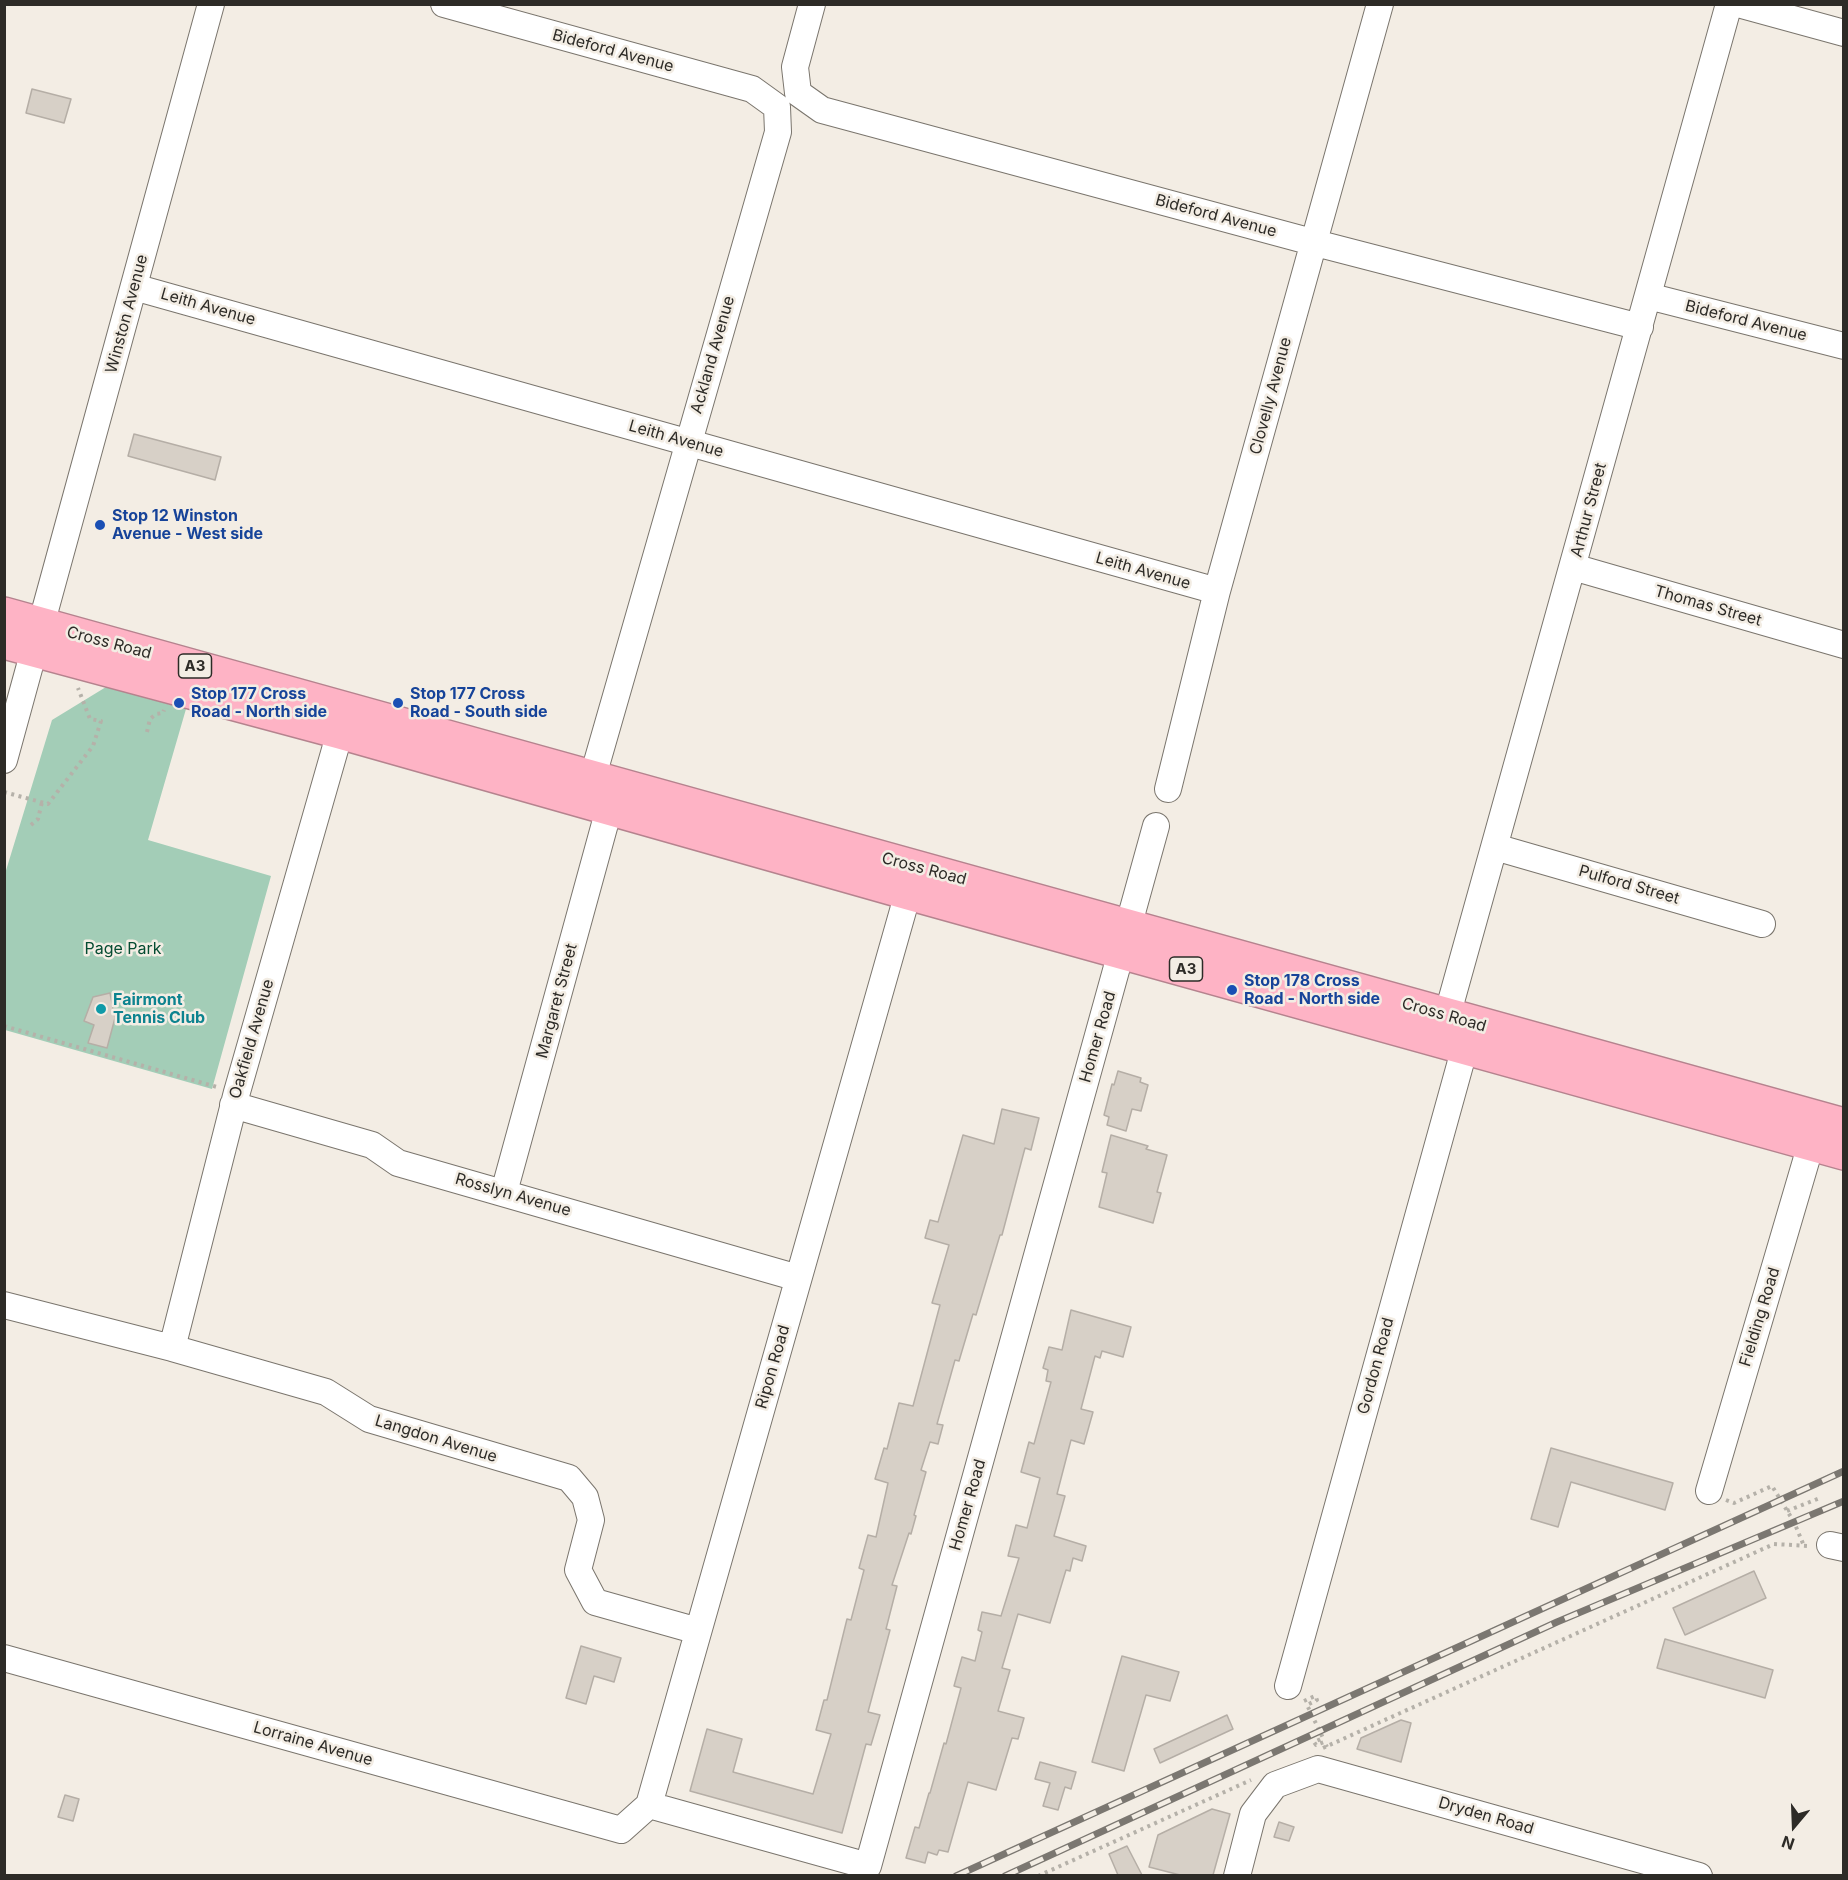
<!DOCTYPE html>
<style>
body{margin:0}
#map{position:relative;width:1848px;height:1880px;overflow:hidden;background:#f3ede4;font-family:Inter,sans-serif}
canvas{display:block}
.frame{position:absolute;inset:0;border:6px solid #2d2b27;pointer-events:none}
.north{position:absolute;left:1764px;top:1796px;width:60px;height:60px;-webkit-text-stroke:4px #f3ede4;paint-order:stroke;rotate:199deg;font-size:16px;font-weight:700;line-height:24px;text-align:center;color:#2d2b27}
.north::after{content:'';display:block;margin:auto;width:21px;height:27px;background:#2d2b27;clip-path:polygon(50% 0,100% 100%,50% 72%,0 100%)}
</style>
<div id="map">
<canvas width="1848" height="1880"></canvas>
<div class="frame"></div>
<div class="north">N</div>
</div>
<script>
const g = document.querySelector('canvas').getContext('2d');
g.lineJoin = 'round';
function paint(path, color) {
  g.fillStyle = color;
  g.fill(path, 'evenodd');
}
function poly(rows) {
  const path = new Path2D();
  for (const r of rows) {
    path.moveTo(r[0], r[1]);
    for (let i = 2; i < r.length; i += 2) path.lineTo(r[i], r[i + 1]);
  }
  return path;
}
function trace(path, color, width, dash) {
  g.strokeStyle = color;
  g.lineWidth = width;
  g.lineCap = dash ? 'butt' : 'round';
  g.setLineDash(dash || []);
  g.stroke(path);
}
function label(font, color, halo, rows, align = 'center') {
  g.font = font + ' Inter,sans-serif';
  g.lineWidth = 5;
  g.setLineDash([]);
  g.textBaseline = 'middle';
  g.strokeStyle = halo;
  g.fillStyle = color;
  for (const [text, x, y, turn = 0] of rows) {
    g.save();
    g.translate(x, y);
    g.rotate((+turn || 0) * Math.PI / 180);
    g.textAlign = isNaN(turn) ? turn : align;
    if (halo) g.strokeText(text, 0, 0);
    g.fillText(text, 0, 0);
    g.restore();
  }
}
const green = poly([
 [106,687,186,709,148,840,271,876,212,1089,5,1030,4,877,52,720]
]);
const building = poly([
 [32,89,71,99,64,123,26,113,32,89],
 [134,434,221,457,215,480,128,456,134,434],
 [110,993,115,1018,107,1048,88,1043,94,1025,84,1021,93,997,110,993],
 [1118,1071,1141,1078,1140,1082,1148,1085,1141,1111,1132,1109,1126,1131,1107,1125,1109,1117,1104,1115,1112,1084,1114,1085,1118,1071],
 [1002,1109,1039,1118,1031,1150,1025,1148,1002,1235,1000,1235,976,1315,973,1314,959,1361,955,1360,937,1424,943,1425,938,1444,930,1442,921,1470,926,1472,914,1515,916,1516,911,1534,909,1533,892,1585,897,1586,886,1629,890,1630,868,1712,880,1715,871,1745,866,1744,842,1833,690,1791,707,1729,742,1739,733,1772,813,1794,831,1734,816,1730,824,1700,827,1700,847,1619,851,1620,864,1570,859,1568,868,1535,876,1537,888,1483,875,1479,884,1448,887,1449,899,1403,913,1406,940,1305,932,1303,949,1245,925,1238,930,1220,938,1222,963,1135,994,1144,1002,1109],
 [1111,1135,1148,1146,1146,1149,1167,1155,1157,1192,1161,1193,1153,1223,1099,1207,1107,1173,1102,1172,1111,1135],
 [1071,1310,1131,1327,1123,1357,1102,1351,1100,1358,1095,1356,1081,1409,1093,1412,1084,1444,1071,1440,1057,1494,1065,1496,1054,1536,1086,1546,1082,1561,1073,1558,1070,1571,1066,1570,1050,1623,1018,1614,1002,1668,1010,1670,998,1711,1024,1718,1018,1739,1012,1738,996,1790,968,1782,948,1852,939,1850,937,1855,928,1852,925,1863,906,1858,915,1827,919,1828,929,1793,930,1793,944,1743,946,1744,961,1688,954,1686,962,1657,975,1661,982,1632,978,1630,982,1612,1001,1616,1019,1558,1008,1556,1016,1525,1027,1528,1040,1478,1021,1472,1029,1442,1034,1444,1051,1382,1046,1381,1048,1370,1043,1368,1049,1347,1062,1350,1071,1310],
 [1551,1448,1673,1483,1665,1510,1571,1482,1558,1527,1531,1519,1551,1448],
 [1754,1571,1766,1598,1685,1635,1673,1608,1754,1571],
 [1665,1639,1773,1670,1765,1698,1657,1668,1665,1639],
 [581,1646,621,1658,614,1682,594,1676,586,1704,566,1698,581,1646],
 [1122,1656,1179,1672,1170,1701,1146,1695,1124,1771,1092,1762,1122,1656],
 [1227,1715,1233,1729,1160,1763,1154,1749,1227,1715],
 [1401,1720,1411,1723,1401,1762,1357,1749,1361,1738,1401,1720],
 [1040,1762,1076,1772,1071,1789,1065,1787,1058,1810,1043,1806,1050,1783,1035,1779,1040,1762],
 [65,1795,79,1799,73,1821,58,1817,65,1795],
 [1212,1809,1230,1814,1213,1875,1180,1875,1149,1867,1158,1835,1212,1809],
 [1279,1822,1294,1827,1289,1841,1274,1837,1279,1822],
 [1127,1846,1142,1875,1118,1875,1109,1854,1127,1846]
]);
const path = poly([
 [147,732,150,719,156,714,163,713,164,710],
 [4,792,48,804,93,746,101,721,90,719,78,688],
 [31,825,38,819,42,802],
 [4,1026,217,1087],
 [1726,1500,1734,1503,1772,1486,1794,1522,1804,1546],
 [1787,1511,1820,1498],
 [1304,1701,1315,1696,1317,1700,1307,1705,1323,1738,1314,1742,1316,1745,1324,1742,1327,1747],
 [1323,1748,1774,1544,1809,1546],
 [1038,1876,1251,1780]
]);
const minor = poly([
 [444,4,752,89,777,107,778,132,593,776],
 [812,4,795,67,798,93,822,110,1327,246,1640,327],
 [1738,4,1844,33],
 [134,287,1217,591],
 [1648,296,1844,346],
 [1573,567,1844,645],
 [4,760,211,4],
 [1168,789,1217,591,1380,4],
 [1495,847,1762,924],
 [1447,1016,1729,4],
 [233,1105,372,1145,398,1163,798,1278],
 [504,1192,609,809],
 [4,1305,172,1348,326,1392,369,1419,569,1478,585,1497,591,1520,578,1570,595,1602,698,1631],
 [172,1348,237,1092,340,732],
 [1709,1491,1811,1144],
 [1830,1545,1844,1548],
 [4,1658,621,1830,649,1805,908,893],
 [1288,1686,1465,1047],
 [649,1805,868,1866,1156,826],
 [1237,1876,1253,1814,1275,1785,1318,1769,1699,1876]
]);
const highway = poly([
 [4,614,1844,1125],
 [4,642,340,732,908,893,1844,1153]
]);
const rail = poly([
 [956,1876,1844,1471],
 [1005,1876,1557,1622,1844,1501]
]);
const markers = [
 [100,525,6,"#1a4fb4"],
 [179,703,6,"#1a4fb4"],
 [398,703,6,"#1a4fb4"],
 [1232,990,6,"#1a4fb4"],
 [101,1009,6,"#0f9aa8"]
];
const shields = [
 [195,666,33],
 [1186,969,33]
];
const shieldNames = [
 ["A3",195,666],
 ["A3",1186,969]
];
const streetNames = [
 ["Bideford Avenue",613,51,15],
 ["Bideford Avenue",1216,216,15],
 ["Leith Avenue",208,307,16],
 ["Winston Avenue",127,314,-75],
 ["Bideford Avenue",1746,321,14],
 ["Ackland Avenue",713,355,-74],
 ["Clovelly Avenue",1271,396,-75],
 ["Leith Avenue",676,439,16],
 ["Arthur Street",1589,510,-75],
 ["Leith Avenue",1143,571,16],
 ["Thomas Street",1708,606,16],
 ["Cross Road",109,643,15],
 ["Cross Road",924,869,15],
 ["Pulford Street",1629,885,16],
 ["Margaret Street",557,1001,-75],
 ["Cross Road",1444,1015,16],
 ["Homer Road",1098,1037,-74],
 ["Oakfield Avenue",252,1039,-74],
 ["Rosslyn Avenue",513,1195,16],
 ["Fielding Road",1760,1317,-73],
 ["Gordon Road",1376,1366,-75],
 ["Ripon Road",773,1367,-74],
 ["Langdon Avenue",436,1439,17],
 ["Homer Road",968,1505,-74],
 ["Lorraine Avenue",313,1744,16],
 ["Dryden Road",1486,1816,16]
];
const transitNames = [
 ["Stop 12 Winston",112,516],
 ["Avenue - West side",112,534],
 ["Stop 177 Cross",191,694],
 ["Road - North side",191,712],
 ["Stop 177 Cross",410,694],
 ["Road - South side",410,712],
 ["Stop 178 Cross",1244,981],
 ["Road - North side",1244,999]
];
const parkNames = [
 ["Page Park",123,949]
];
const cultureNames = [
 ["Fairmont",113,1000],
 ["Tennis Club",113,1018]
];
paint(green, '#a3cdb7');
paint(building, '#d7d0c7');
trace(building, '#b5aea6', 1.5);
trace(minor, '#7a756d', 28);
trace(highway, '#b5838e', 36);
trace(path, '#b5b1a9', 4, [3, 4.5]);
trace(minor, '#fff', 26);
trace(highway, '#feb3c5', 33);
trace(rail, '#7b7771', 7);
trace(rail, '#f3ede4', 4.5, [14]);
for (const [x, y, r, color] of markers) {
  const dot = new Path2D();
  dot.arc(x, y, r, 0, 2 * Math.PI);
  g.fillStyle = color;
  g.fill(dot);
  trace(dot, '#f3ede4', 2);
}
for (const [x, y, w] of shields) {
  const box = new Path2D();
  box.roundRect(x - w / 2, y - 12, w, 24, 4.5);
  g.fillStyle = '#f3ede4';
  g.fill(box);
  trace(box, '#2d2b27', 1.5);
}
label('bold 15px', '#2d2b27', null, shieldNames);
label('16px', '#2d2b27', '#f3ede4', streetNames);
label('bold 16px', '#164399', '#f3ede4', transitNames, 'left');
label('16px', '#054c32', '#f3ede4', parkNames);
label('bold 16px', '#0d838f', '#f3ede4', cultureNames, 'left');
</script>
